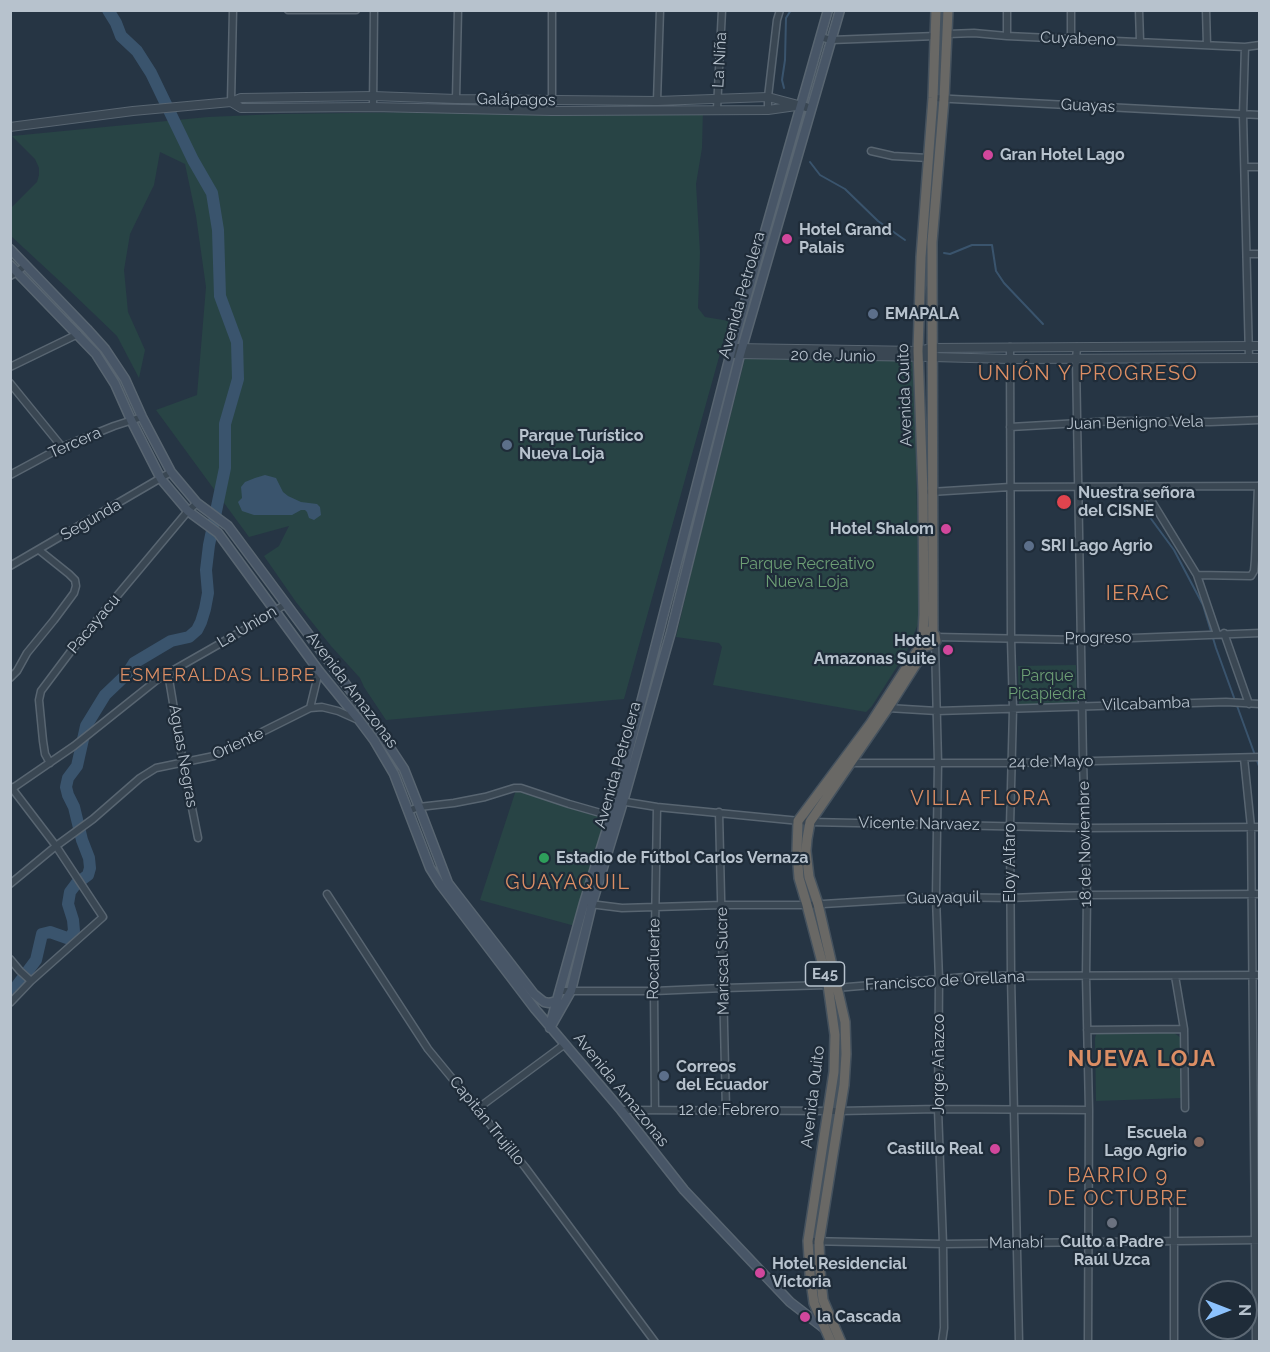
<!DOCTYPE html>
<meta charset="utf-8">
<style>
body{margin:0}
#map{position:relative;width:1270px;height:1352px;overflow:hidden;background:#263544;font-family:Raleway,sans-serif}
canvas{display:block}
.frame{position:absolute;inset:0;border:12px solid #b7c2cd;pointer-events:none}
.north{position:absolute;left:1198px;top:1280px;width:60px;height:60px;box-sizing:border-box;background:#1f2c39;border:2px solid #5c6874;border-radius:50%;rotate:90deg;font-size:16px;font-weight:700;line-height:24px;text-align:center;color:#b7c2cd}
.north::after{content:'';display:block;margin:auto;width:21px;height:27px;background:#8cc2fd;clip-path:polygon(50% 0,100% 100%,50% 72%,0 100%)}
</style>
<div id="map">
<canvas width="1270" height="1352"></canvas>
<div class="frame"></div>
<div class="north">N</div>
</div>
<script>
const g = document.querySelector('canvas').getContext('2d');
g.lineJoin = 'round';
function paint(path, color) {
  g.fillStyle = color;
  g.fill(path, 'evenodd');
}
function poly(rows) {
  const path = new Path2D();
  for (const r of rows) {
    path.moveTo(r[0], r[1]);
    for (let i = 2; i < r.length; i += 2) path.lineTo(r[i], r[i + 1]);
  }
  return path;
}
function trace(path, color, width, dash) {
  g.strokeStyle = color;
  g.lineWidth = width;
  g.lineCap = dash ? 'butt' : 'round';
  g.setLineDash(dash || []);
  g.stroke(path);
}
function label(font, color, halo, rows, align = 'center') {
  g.font = font + ' Raleway,sans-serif';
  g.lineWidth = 4.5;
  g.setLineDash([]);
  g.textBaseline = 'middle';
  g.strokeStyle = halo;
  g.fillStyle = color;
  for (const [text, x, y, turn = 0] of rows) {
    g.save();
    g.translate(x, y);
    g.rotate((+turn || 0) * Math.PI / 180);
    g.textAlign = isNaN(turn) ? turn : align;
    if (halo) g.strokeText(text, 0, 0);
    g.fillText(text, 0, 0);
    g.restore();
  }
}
const green = poly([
 [703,108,702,148,696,184,700,253,698,308,705,317,729,321,624,699,386,720,364,687,360,678,331,646,296,602,264,556,279,546,289,526,249,537,156,410,197,395,206,287,196,216,185,164,160,152,154,185,130,234,124,270,128,312,145,350,139,378,117,336,66,287,11,236,10,209,37,182,39,175,39,168,35,159,12,136,208,117,279,114],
 [745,358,914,361,919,614,918,624,907,651,872,706,866,712,713,685,722,647,719,643,676,637,692,569],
 [1076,665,1077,704,1019,705,1018,666],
 [516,790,607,817,575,926,480,900],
 [1097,1032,1173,1032,1181,1038,1182,1098,1096,1101,1095,1038]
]);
const water = poly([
 [265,475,276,478,283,492,288,496,301,502,317,504,320,507,321,515,314,520,309,518,307,512,305,510,301,510,292,515,254,515,242,511,238,502,242,498,241,487,245,482,255,478]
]);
const stream = poly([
 [784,88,782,80,785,60,786,18,791,10],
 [810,162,820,175,845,189,878,221,905,240],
 [944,253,950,254,972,245,992,245,996,271,1004,283,1043,324],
 [1145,495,1145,503,1149,516,1174,550,1203,605,1216,648,1260,769]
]);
const river = poly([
 [10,995,36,960,42,934,50,932,67,938,71,936,74,931,73,920,68,904,70,892,76,884,88,875,90,868,89,858,82,840,74,807,68,795,66,787,68,778,77,766,86,726,105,695,127,674,134,663,171,641,189,637,197,630,201,622,205,609,208,593,206,570,209,545,225,468,225,424,238,379,237,342,220,296,218,230,212,193,193,160,151,73,137,51,121,36,116,23,108,10]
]);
const minor = poly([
 [288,10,356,10],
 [1071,10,1071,38],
 [1139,10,1140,41],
 [1206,10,1207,45],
 [948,34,974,33,1007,36,1245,47,1260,45],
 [1007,36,1007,10],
 [820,37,831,40,936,36],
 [1245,47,1243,115,1249,358],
 [933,98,1260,115],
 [456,99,458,10],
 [657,101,660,10],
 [231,102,233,10],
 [373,107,374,10],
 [717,109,722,10],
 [768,110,768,97,777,20,780,10],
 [552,111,552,10],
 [871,151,893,156,928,158],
 [1245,167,1260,167],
 [1247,254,1260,254],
 [10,276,17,272,26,265],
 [1010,347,1011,639,1013,709,1010,826,1011,976,1019,1342],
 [1077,347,1076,360,1083,761,1087,895,1086,976,1089,1110,1088,1342],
 [10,367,78,334],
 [10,383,62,447],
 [1010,427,1115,421,1210,422,1260,420],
 [10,475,62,447,114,426,142,417],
 [1143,487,1197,575,1217,634],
 [930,492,1010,487,1260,486],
 [10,566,171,472],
 [1197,575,1251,576,1254,571,1255,560,1258,486],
 [1224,633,1249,704],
 [936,637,1081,640,1260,633],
 [935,643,938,763,936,897,939,980,938,1109,943,1244,944,1328,942,1342],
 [168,673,183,763,198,838],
 [10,678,17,671,27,653,54,620,74,593,76,586,75,580,69,574,39,550],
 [310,708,319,671],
 [888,708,937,711,1226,702,1260,704],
 [1244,758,1251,827,1256,1342],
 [50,763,45,754,43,741,39,700,41,691,71,651,188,511,197,503],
 [850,763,1012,763,1260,757],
 [10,790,74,746,158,679,242,631,286,604],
 [620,801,657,807,810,822,1084,828,1260,827],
 [408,811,419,807,454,803,485,797,514,788,521,788,569,804,611,816],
 [719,812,726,1110],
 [10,884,56,846,93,819,140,778,156,768,214,756,310,708,322,707,338,711,356,719],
 [327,894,428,1049,525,1167,655,1342],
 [590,904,622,908,722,905,807,905,936,897,1010,898,1087,895,1260,894],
 [10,959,20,971,31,981],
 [1175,976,1184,1029,1185,1108],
 [559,991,654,991,724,988,828,985,836,988,977,976,1260,975],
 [10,1003,31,981,103,917,56,846,11,787],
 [1087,1030,1184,1029],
 [477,1109,565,1044],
 [621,1110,839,1111,938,1109,1089,1110],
 [655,1110,654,991,657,807],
 [808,1241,943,1244,1260,1240],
 [1174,1342,1174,1198]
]);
const tertiary = poly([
 [231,102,241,108,373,107,552,111,768,110,796,106],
 [10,127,133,111,231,102,241,98,373,96,456,99,657,101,768,97,806,107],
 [736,348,918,351,932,348,1260,346],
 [735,354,932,357,1010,359,1260,358]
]);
const secondary = poly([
 [10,249,87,329,105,349,125,379,142,417,171,472,197,503,228,526,367,713,404,769,419,807,448,883,534,994,544,1002,549,1003,556,1001],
 [10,265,96,354,115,384,131,420,161,479,188,511,218,533,319,671,359,720,374,740,394,774,430,868,440,884,535,1009,621,1110,684,1190,790,1302,825,1329],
 [552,1018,584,903,616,800,732,348,828,10],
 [550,1028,571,991,592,904,623,802,671,632,740,355,840,10]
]);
const trunk = poly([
 [933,633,932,242,944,99,948,10],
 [923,635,924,614,923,493,918,351,921,257,933,98,936,10],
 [831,1342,814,1303,810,1274,808,1241,834,1072,835,1035,828,985,807,905,799,878,797,851,798,821,871,723,923,642,923,635,929,631,935,635,936,641,931,645,927,646,923,642],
 [841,1342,823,1300,820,1271,819,1242,844,1085,846,1054,845,1022,818,904,809,877,806,851,807,839,810,822,888,708,921,656]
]);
const markers = [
 [988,155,6,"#d1479c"],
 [787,239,6,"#d1479c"],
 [873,314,6,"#5c6f8a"],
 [507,445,6,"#5c6f8a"],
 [1064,502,8,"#e0444e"],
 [946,529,6,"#d1479c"],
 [1029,546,6,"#5c6f8a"],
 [948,650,6,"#d1479c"],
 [544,858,6,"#2e9e5b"],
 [664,1076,6,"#5c6f8a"],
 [1199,1142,6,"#8d6e63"],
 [995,1149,6,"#d1479c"],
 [1112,1223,6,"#6b7280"],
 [760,1273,6,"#d1479c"],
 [805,1317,6,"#d1479c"]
];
const shields = [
 [825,974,39]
];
const shieldNames = [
 ["E45",825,974]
];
const streetNames = [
 ["Cuyabeno",1078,39,2],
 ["La Niña",720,60,-87],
 ["Galápagos",516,100,1],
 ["Guayas",1088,106,3],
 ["Avenida Petrolera",742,295,-74],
 ["20 de Junio",833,356,1],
 ["Avenida Quito",905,395,-92],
 ["Juan Benigno Vela",1135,423,-1],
 ["Tercera",75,443,-24],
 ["Segunda",91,520,-30],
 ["Pacayacu",94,624,-50],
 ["La Union",247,627,-31],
 ["Progreso",1098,638,-1],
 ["Avenida Amazonas",352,690,53],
 ["Vilcabamba",1146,704,-2],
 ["Oriente",238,744,-25],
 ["Aguas Negras",183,756,80],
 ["24 de Mayo",1051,762,-1],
 ["Avenida Petrolera",618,765,-74],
 ["Vicente Narvaez",919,824,1],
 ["18 de Noviembre",1085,844,-91],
 ["Eloy Alfaro",1010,863,-90],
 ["Guayaquil",943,898,-1],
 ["Rocafuerte",654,959,-89],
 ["Mariscal Sucre",723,961,-91],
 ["Francisco de Orellana",945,981,-3],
 ["Jorge Añazco",939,1064,-90],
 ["Avenida Amazonas",621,1090,51],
 ["Avenida Quito",813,1097,-83],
 ["12 de Febrero",729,1110],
 ["Capitán Trujillo",487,1121,51],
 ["Manabí",1016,1243,-1]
];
const poiNames = [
 ["Gran Hotel Lago",1000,155],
 ["Hotel Grand",799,230],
 ["Palais",799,248],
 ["EMAPALA",885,314],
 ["Parque Turístico",519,436],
 ["Nueva Loja",519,454],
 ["Nuestra señora",1078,493],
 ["del CISNE",1078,511],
 ["Hotel Shalom",934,529,"right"],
 ["SRI Lago Agrio",1041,546],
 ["Hotel",936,641,"right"],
 ["Amazonas Suite",936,659,"right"],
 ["Estadio de Fútbol Carlos Vernaza",556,858],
 ["Correos",676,1067],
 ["del Ecuador",676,1085],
 ["Escuela",1187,1133,"right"],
 ["Lago Agrio",1187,1151,"right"],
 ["Castillo Real",983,1149,"right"],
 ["Culto a Padre",1112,1242,"center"],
 ["Raúl Uzca",1112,1260,"center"],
 ["Hotel Residencial",772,1264],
 ["Victoria",772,1282],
 ["la Cascada",817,1317]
];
const parkNames = [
 ["Parque Recreativo",807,564],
 ["Nueva Loja",807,582],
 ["Parque",1047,676],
 ["Picapiedra",1047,694]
];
const neighbourhoodNames = [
 ["ESMERALDAS LIBRE",218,676]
];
const quarterNames = [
 ["UNIÓN Y PROGRESO",1088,374],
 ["IERAC",1138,594],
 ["VILLA FLORA",981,799],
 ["GUAYAQUIL",568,883],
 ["BARRIO 9",1118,1176],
 ["DE OCTUBRE",1118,1199]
];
const districtNames = [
 ["NUEVA LOJA",1142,1059]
];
paint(green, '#284445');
paint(water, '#3a546d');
trace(stream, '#3a546d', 2);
trace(river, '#3a546d', 12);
trace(minor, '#586571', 9);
trace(tertiary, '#586571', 10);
trace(secondary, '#586571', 11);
trace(trunk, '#45525e', 12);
trace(minor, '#3a4753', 6);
trace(tertiary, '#3a4753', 8);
trace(secondary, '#485667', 8);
trace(trunk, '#696865', 9);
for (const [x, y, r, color] of markers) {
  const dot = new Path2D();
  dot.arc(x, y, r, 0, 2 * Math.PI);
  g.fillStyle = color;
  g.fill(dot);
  trace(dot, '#1f2c39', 2);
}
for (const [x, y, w] of shields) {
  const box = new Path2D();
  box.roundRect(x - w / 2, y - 12, w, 24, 4.5);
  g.fillStyle = '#1f2c39';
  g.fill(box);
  trace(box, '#b7c2cd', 1.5);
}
label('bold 15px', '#b7c2cd', null, shieldNames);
label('16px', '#b7c2cd', '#1f2c39', streetNames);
label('bold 16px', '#b7c2cd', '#1f2c39', poiNames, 'left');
label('16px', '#6d9f75', '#1f2c39', parkNames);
g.letterSpacing = '1.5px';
label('18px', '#dc8e64', '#1f2c39', neighbourhoodNames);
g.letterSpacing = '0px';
g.letterSpacing = '1.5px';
label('20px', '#dc8e64', '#1f2c39', quarterNames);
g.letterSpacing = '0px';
g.letterSpacing = '1.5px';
label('bold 22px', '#dc8e64', '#1f2c39', districtNames);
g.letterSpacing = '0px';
</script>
